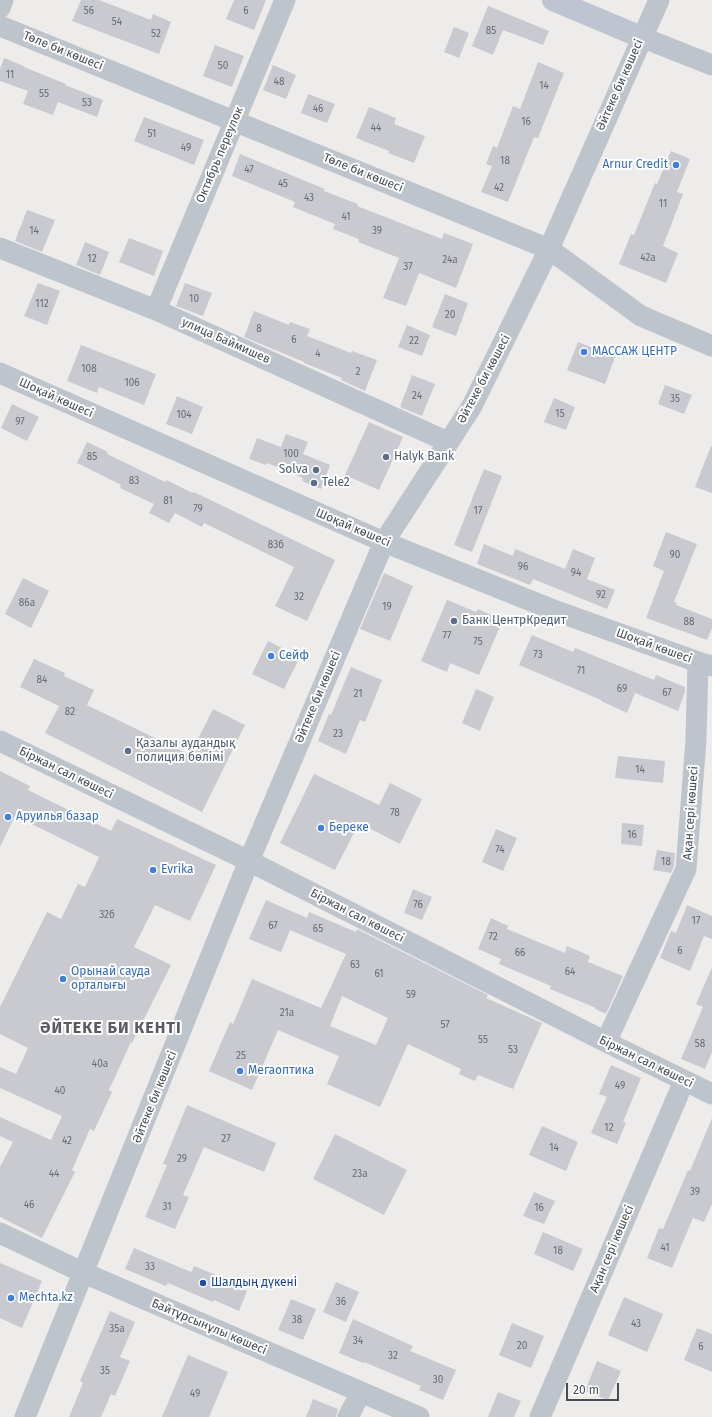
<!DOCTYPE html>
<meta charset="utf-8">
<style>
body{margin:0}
#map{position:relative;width:712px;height:1417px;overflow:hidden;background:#eeebeb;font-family:"Fira Sans",sans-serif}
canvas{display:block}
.scale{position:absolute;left:566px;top:1383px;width:53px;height:18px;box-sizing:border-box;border:2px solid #464d56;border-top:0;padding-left:5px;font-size:12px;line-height:14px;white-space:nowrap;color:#464d56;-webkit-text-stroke:3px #fff;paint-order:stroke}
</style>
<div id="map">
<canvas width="712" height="1417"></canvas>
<div class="scale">20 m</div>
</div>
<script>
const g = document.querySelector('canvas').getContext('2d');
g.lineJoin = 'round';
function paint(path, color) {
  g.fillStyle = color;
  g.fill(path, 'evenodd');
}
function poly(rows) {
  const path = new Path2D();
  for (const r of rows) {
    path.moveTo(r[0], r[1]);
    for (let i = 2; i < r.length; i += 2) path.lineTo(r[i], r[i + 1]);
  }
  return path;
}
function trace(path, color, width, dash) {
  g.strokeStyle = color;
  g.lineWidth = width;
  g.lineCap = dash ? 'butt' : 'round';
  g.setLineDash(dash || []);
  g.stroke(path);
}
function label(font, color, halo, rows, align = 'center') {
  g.font = font + ' "Fira Sans",sans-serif';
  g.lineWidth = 4;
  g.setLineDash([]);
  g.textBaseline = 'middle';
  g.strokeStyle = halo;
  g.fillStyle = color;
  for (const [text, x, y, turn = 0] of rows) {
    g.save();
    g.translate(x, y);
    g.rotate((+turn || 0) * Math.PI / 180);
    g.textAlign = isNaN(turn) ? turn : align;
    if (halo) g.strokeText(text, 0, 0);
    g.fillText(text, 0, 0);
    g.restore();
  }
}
const building = poly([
 [81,0,99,0,151,20,153,14,171,22,159,54,72,21],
 [234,0,266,0,254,30,226,19],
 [488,6,549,31,543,45,503,30,493,55,472,46],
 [454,27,469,33,459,58,444,52],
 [215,45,244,56,232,87,203,76],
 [4,58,24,66,24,67,66,84,65,85,103,100,97,117,58,102,53,115,23,104,28,91,0,81,0,69],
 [538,62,564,73,538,138,534,137,508,202,481,192,492,166,486,164,493,146,497,148,513,106,520,109],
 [273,65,296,75,286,99,263,90],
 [308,94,335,104,327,123,301,113],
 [369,107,396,118,394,124,425,136,414,163,388,153,389,151,356,138],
 [144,117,204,140,194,165,134,141],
 [671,151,690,159,677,192,683,194,663,246,678,253,666,283,619,264,631,234,634,235,655,183,657,184],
 [240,154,325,189,324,191,358,204,357,206,442,239,444,233,473,244,456,288,419,273,406,306,383,298,399,258,358,242,359,239,333,229,335,224,293,207,295,202,232,176],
 [27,210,55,220,42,252,15,241],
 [129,238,163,251,154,276,119,262],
 [85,242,109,252,100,275,76,265],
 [38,283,60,291,47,325,24,316],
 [185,283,212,293,203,316,176,306],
 [445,294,468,303,456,336,432,327],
 [254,311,289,325,290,322,310,329,307,336,351,353,352,351,377,360,365,391,341,380,342,378,304,363,304,362,244,337],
 [407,325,430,335,422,356,398,347],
 [578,342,615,357,605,384,567,370],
 [81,345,156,374,144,405,99,387,97,393,67,381],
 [412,375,435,384,422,416,400,407],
 [665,385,692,395,684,414,658,404],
 [177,396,203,407,192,434,166,424],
 [554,398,575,407,566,430,544,422],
 [12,404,39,417,27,441,1,428],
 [369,422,403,437,379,490,345,475],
 [286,434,308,442,303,454,330,465,321,489,302,481,303,478,267,463,266,465,249,459,257,438,281,447],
 [87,442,108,452,107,454,165,482,166,480,193,493,194,492,335,560,307,621,275,606,294,567,204,523,202,527,175,513,169,523,149,513,154,504,120,488,121,485,77,463],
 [711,446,712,446,712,493,695,487],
 [484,469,502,476,472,552,454,545],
 [666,532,697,544,674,602,677,603,676,605,712,619,712,628,707,640,646,618,664,571,653,566],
 [484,544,513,556,515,549,565,569,573,549,595,558,587,579,615,590,607,609,533,579,530,585,477,564],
 [384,573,413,586,390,641,360,629],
 [23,578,49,591,31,628,5,614],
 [447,600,476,612,478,609,503,620,479,675,450,663,447,672,421,661],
 [532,635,573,652,575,648,654,680,656,675,685,687,685,692,678,711,635,693,627,713,601,701,601,700,519,665],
 [268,641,300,657,284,689,252,674],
 [34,659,65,673,64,676,94,690,87,705,190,755,213,709,245,725,202,812,45,733,59,706,20,687],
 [351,667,382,680,365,722,360,720,346,754,318,741,329,714,331,715],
 [476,689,494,697,480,731,462,723],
 [618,756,665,761,663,783,615,778],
 [0,771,30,786,28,790,111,831,117,819,216,865,190,921,155,905,134,947,171,965,132,1043,131,1042,109,1090,112,1092,94,1131,90,1129,72,1170,75,1172,42,1238,0,1217,0,1167,13,1142,0,1136,0,1117,51,1140,62,1116,0,1088,0,1067,16,1074,28,1048,0,1034,0,1007,47,912,61,919,78,884,85,887,99,857,15,816,0,847],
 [314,774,379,805,390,783,422,799,400,844,359,823,335,870,280,843],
 [622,823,644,825,642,846,621,844],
 [496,829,517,838,503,871,482,862],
 [657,850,675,853,674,866,671,873,653,870],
 [413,889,432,897,422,920,404,913],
 [266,900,307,918,309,912,356,932,357,929,488,995,486,998,542,1023,513,1089,478,1075,475,1081,459,1074,461,1069,408,1044,380,1107,327,1084,339,1056,278,1030,252,1090,209,1071,230,1022,233,1024,252,979,321,1008,346,954,290,930,281,952,249,939],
 [342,996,388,1018,376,1045,330,1026],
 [687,905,712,916,712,939,704,936,690,971,660,958,671,931,676,933],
 [491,918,508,926,507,929,565,953,567,946,590,956,588,962,623,976,606,1014,595,1009,596,1008,550,989,551,986,499,964,501,959,478,949],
 [712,967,712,1052,705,1069,681,1059,703,1007,696,1004],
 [611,1065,641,1078,623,1122,626,1123,617,1144,591,1133,607,1097,599,1094],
 [187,1105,276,1143,264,1172,204,1147,183,1195,189,1197,175,1229,145,1217,167,1165,163,1164],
 [712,1118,712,1204,704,1222,693,1218,672,1268,647,1258,659,1228,663,1229,688,1170,690,1171],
 [542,1126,578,1142,566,1171,529,1155],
 [335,1134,407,1170,384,1215,313,1179],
 [534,1192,555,1201,544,1224,523,1216],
 [543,1232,583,1249,573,1271,534,1254],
 [134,1248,191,1272,194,1266,223,1278,222,1280,247,1291,239,1311,214,1300,213,1302,168,1283,166,1286,125,1269],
 [0,1263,42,1281,22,1328,0,1318],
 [336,1282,359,1292,346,1322,323,1312],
 [624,1297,663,1314,647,1352,608,1335],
 [291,1299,316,1309,303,1340,278,1330],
 [110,1311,135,1322,120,1357,130,1361,115,1396,111,1394,101,1417,69,1417,83,1383,80,1381],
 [353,1319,413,1346,410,1351,456,1370,443,1400,419,1390,421,1386,364,1362,363,1363,339,1353],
 [512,1323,544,1336,531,1368,499,1355],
 [697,1328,712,1334,712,1372,684,1360],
 [188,1355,228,1372,209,1417,162,1417],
 [597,1361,621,1371,608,1400,585,1391],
 [498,1392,521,1401,514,1417,488,1417],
 [313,1399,338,1409,336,1417,306,1417]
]);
const street = poly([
 [0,8,3,0],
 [0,26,549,249,641,316,712,346],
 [641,37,712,65],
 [0,248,156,310,448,442],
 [156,310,285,0],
 [0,373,384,542,556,611,698,662,712,666],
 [0,741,249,861,606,1042,712,1094],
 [606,1042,686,869,696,740,698,662],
 [0,1233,84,1273,419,1417],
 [25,1417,249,861,384,542,472,406,549,249,659,0],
 [348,1417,361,1392],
 [540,1417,684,1081]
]);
const secondary = poly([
 [553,0,641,37]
]);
const markers = [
 [676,165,4,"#3f7fe0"],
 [584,352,4,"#3f7fe0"],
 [386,457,4,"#5c6f8a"],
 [316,470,4,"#5c6f8a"],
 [314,483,4,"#5c6f8a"],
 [454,621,4,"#5c6f8a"],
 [271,656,4,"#3f7fe0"],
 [128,751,4,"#5c6f8a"],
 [8,817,4,"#3f7fe0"],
 [321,828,4,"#3f7fe0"],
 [153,870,4,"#3f7fe0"],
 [63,979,4,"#3f7fe0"],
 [240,1071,4,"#3f7fe0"],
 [203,1283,4,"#1a4fb4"],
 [11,1298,4,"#3f7fe0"]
];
const numberNames = [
 ["56",89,11],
 ["6",246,11],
 ["54",117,22],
 ["85",491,31],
 ["52",156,34],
 ["50",223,66],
 ["11",10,75],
 ["48",279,82],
 ["14",544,86],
 ["55",44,94],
 ["53",87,103],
 ["46",318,109],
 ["16",526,122],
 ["44",376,128],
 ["51",152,134],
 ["49",186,148],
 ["18",505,161],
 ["47",249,170],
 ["45",283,184],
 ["42",499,188],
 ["43",309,198],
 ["11",663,204],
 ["41",346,217],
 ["14",34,231],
 ["39",377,231],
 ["42а",648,258],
 ["12",92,259],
 ["24а",450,260],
 ["37",408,267],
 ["10",194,299],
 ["112",42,304],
 ["20",450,315],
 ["8",259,329],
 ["6",294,340],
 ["22",414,341],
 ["4",318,354],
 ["108",89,369],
 ["2",358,372],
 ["106",132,383],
 ["24",417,396],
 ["35",675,399],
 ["15",560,414],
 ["104",184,415],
 ["97",20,422],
 ["100",291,454],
 ["85",92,457],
 ["83",134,481],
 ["81",168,501],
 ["79",198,509],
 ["17",478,511],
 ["83б",276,545],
 ["90",675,555],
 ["96",523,567],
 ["94",576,573],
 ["92",601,595],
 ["32",299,597],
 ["86а",27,603],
 ["19",387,607],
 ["88",689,622],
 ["77",447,636],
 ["75",478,642],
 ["73",538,655],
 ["71",581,671],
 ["84",42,680],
 ["69",622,689],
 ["67",667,693],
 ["21",358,694],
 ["82",70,712],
 ["23",338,734],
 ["14",640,770],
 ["78",395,813],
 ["16",632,835],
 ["74",500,850],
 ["18",666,862],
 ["76",418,905],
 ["32б",107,915],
 ["17",696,921],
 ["67",273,926],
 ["65",318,929],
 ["72",493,937],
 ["6",680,951],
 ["66",520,953],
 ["63",355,965],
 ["64",570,972],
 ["61",379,974],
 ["59",411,995],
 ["21а",287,1013],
 ["57",445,1025],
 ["55",483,1040],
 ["58",700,1044],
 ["53",513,1050],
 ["25",241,1056],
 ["40а",100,1064],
 ["49",620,1086],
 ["40",60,1091],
 ["12",609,1128],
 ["27",226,1139],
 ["42",67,1141],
 ["14",554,1148],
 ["29",182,1159],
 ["44",54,1174],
 ["23а",360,1174],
 ["39",695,1192],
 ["46",29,1205],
 ["31",167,1207],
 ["16",539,1208],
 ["41",665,1248],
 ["18",558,1251],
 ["33",150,1267],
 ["36",341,1302],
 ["38",297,1320],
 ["43",636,1324],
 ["35а",117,1329],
 ["34",358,1341],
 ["20",522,1346],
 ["6",701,1347],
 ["32",393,1356],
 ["35",105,1371],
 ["30",438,1380],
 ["49",195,1394]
];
const streetNames = [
 ["Төле би көшесі",63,51,22],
 ["Әйтеке би көшесі",620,85,-66],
 ["Октябрь переулок",220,155,-67],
 ["Төле би көшесі",363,173,22],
 ["улица Баймишев",226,341,24],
 ["Әйтеке би көшесі",484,379,-62],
 ["Шоқай көшесі",56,398,24],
 ["Шоқай көшесі",353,528,23],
 ["Шоқай көшесі",654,646,20],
 ["Әйтеке би көшесі",318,697,-67],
 ["Біржан сал көшесі",66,773,26],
 ["Ақан сері көшесі",691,813,-86],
 ["Біржан сал көшесі",357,916,27],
 ["Біржан сал көшесі",646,1062,26],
 ["Әйтеке би көшесі",155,1097,-68],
 ["Ақан сері көшесі",612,1249,-67],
 ["Байтұрсынұлы көшесі",209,1327,23]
];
const shopNames = [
 ["Arnur Credit",668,165,"right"],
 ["МАССАЖ ЦЕНТР",592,352],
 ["Сейф",279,656],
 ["Аруилья базар",16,817],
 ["Береке",329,828],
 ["Evrika",161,870],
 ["Орынай сауда",71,972],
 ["орталығы",71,986],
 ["Мегаоптика",248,1071],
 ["Mechta.kz",19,1298]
];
const serviceNames = [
 ["Halyk Bank",394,457],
 ["Solva",308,470,"right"],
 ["Tele2",322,483],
 ["Банк ЦентрКредит",462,621],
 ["Қазалы аудандық",136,744],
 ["полиция бөлімі",136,758]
];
const transitNames = [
 ["Шалдың дүкені",211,1283]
];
const districtNames = [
 ["ӘЙТЕКЕ БИ КЕНТІ",111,1029]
];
paint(building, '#c9cad0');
trace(street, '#bec4cc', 21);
trace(secondary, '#bec5d0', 22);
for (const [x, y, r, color] of markers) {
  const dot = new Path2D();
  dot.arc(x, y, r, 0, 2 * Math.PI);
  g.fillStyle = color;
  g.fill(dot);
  trace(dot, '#fff', 1.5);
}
label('10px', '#676c74', null, numberNames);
label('12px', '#464d56', '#fff', streetNames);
label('12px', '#366cbe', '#fff', shopNames, 'left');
label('12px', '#4e5e75', '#fff', serviceNames, 'left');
label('12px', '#164399', '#fff', transitNames, 'left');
g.letterSpacing = '1px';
label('bold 16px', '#595b5f', '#fff', districtNames);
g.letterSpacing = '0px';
</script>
